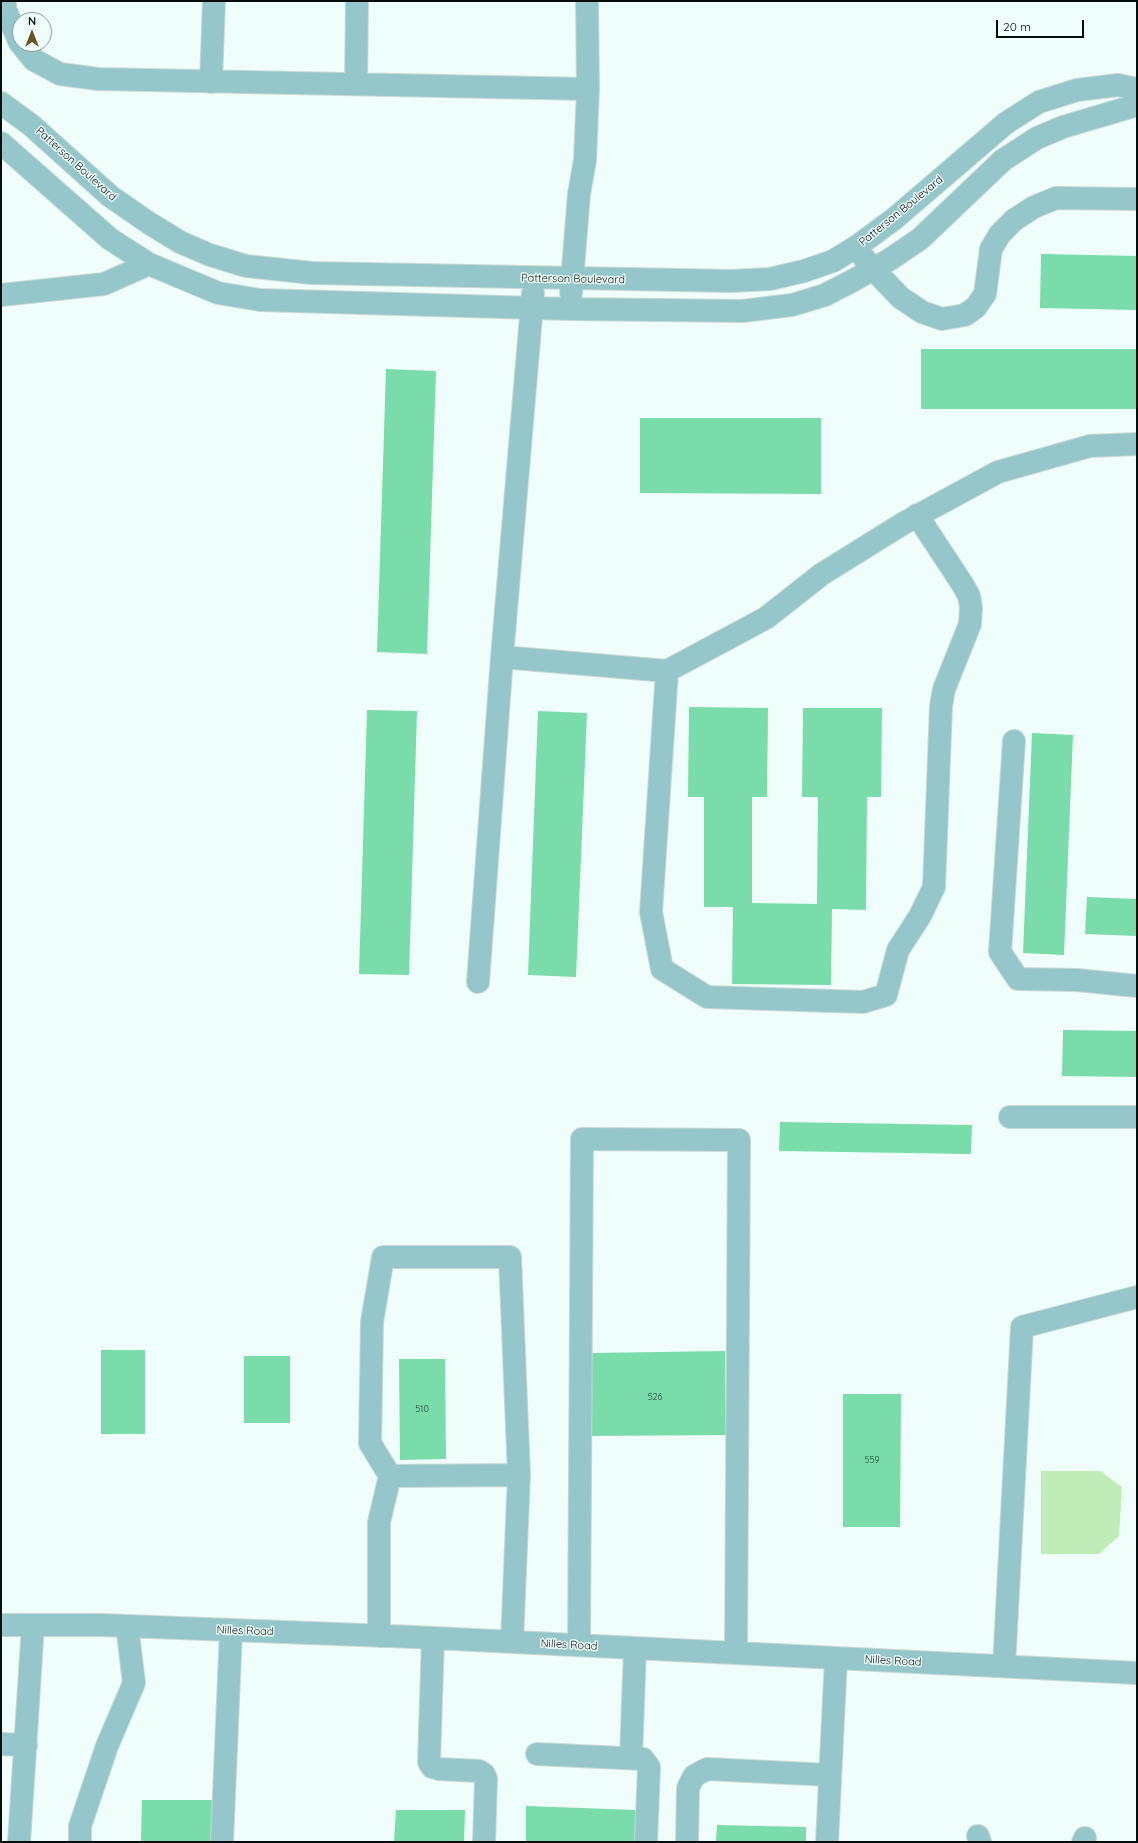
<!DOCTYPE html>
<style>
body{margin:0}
#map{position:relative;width:1138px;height:1843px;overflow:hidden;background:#effefa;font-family:Quicksand,sans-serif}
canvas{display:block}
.frame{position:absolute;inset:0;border:2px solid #030e0c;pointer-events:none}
.north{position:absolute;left:12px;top:12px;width:40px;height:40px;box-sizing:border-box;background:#effefa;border:1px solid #919e9b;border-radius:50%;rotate:0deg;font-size:11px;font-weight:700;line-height:16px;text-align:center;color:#030e0c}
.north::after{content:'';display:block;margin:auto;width:14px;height:18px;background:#6c5124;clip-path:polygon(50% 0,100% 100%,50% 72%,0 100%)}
.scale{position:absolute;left:996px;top:20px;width:88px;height:18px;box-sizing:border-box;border:2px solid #030e0c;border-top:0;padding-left:5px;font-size:12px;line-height:14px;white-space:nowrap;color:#030e0c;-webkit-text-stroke:3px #effefa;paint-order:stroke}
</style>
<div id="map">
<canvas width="1138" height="1843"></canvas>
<div class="frame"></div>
<div class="north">N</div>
<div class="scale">20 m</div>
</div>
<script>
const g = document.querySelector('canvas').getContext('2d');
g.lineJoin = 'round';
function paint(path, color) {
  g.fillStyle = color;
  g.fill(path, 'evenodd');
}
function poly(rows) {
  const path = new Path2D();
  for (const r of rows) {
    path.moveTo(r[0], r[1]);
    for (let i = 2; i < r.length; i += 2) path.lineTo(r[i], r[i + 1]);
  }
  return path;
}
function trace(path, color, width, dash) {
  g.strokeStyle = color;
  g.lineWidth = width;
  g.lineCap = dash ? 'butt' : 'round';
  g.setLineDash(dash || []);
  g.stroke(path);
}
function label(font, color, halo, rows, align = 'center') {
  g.font = font + ' Quicksand,sans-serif';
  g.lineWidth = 3;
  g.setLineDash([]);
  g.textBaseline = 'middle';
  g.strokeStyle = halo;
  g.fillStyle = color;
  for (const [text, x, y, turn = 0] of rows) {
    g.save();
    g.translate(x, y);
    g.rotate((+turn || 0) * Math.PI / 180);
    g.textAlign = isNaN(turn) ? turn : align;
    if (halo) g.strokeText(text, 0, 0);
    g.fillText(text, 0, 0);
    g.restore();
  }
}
const green = poly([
 [1041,1471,1100,1471,1122,1487,1119,1536,1099,1554,1041,1554]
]);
const building = poly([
 [1041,254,1137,256,1137,310,1040,308],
 [921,349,1137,349,1137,409,921,409],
 [386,369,436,371,427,654,377,652],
 [640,418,821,418,821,494,640,493],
 [689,707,768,708,767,797,752,797,752,903,817,904,818,797,802,797,803,708,882,708,881,797,867,797,866,910,832,909,831,985,732,984,733,907,704,907,704,797,688,797],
 [367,710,417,711,409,975,359,974],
 [538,711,587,713,576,977,528,975],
 [1032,733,1073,735,1064,955,1023,953],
 [1087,897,1137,899,1137,936,1085,934],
 [1063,1030,1137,1031,1137,1077,1062,1076],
 [780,1122,972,1125,971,1154,779,1151],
 [101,1350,145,1350,145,1434,101,1434],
 [725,1351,726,1435,592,1436,591,1353],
 [244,1356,290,1356,290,1423,244,1423],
 [399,1359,445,1359,446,1459,400,1460],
 [843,1394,901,1394,900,1527,843,1527],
 [142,1800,213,1800,213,1842,141,1842],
 [526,1806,637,1810,637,1842,526,1842],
 [396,1810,465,1810,464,1842,394,1842],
 [717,1825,806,1827,806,1842,716,1842]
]);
const minor = poly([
 [5,1,5,9,20,43],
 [21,44,34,60,60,74,98,79,588,89],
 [211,82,214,1],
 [356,84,357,1],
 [1,103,31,125,110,196,149,223,180,242,210,255,246,266,312,273,731,281,770,279,804,271,833,261,856,247,894,219,1006,123,1039,102,1077,90,1118,85,1137,89],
 [1,143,110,239,149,264,218,293,260,300,570,309,742,311,792,305,825,295,852,281,889,260,920,239,1003,160,1037,138,1063,127,1137,105],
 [864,258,873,269,901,298,922,312,942,319,965,315,976,307,985,294,991,249,1000,234,1014,220,1034,207,1056,198,1137,199],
 [571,293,579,194,585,160,588,89,587,1],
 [1,295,104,284,149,264],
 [502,657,667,671,766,618,822,574,904,523,998,472,1090,446,1137,444],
 [667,671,651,912,662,969,707,997,863,1002,886,995,898,950,920,916,934,887,941,706,944,689,970,624,971,607,969,596,963,585,917,515],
 [1014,741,1000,952,1018,979,1077,980,1137,986],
 [478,982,502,657,533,293],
 [1010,1117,1137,1117],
 [390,1476,370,1443,372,1322,383,1257,510,1257,519,1475],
 [1,1625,101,1625,414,1637,1137,1673],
 [379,1636,379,1522,390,1476,519,1475,512,1642],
 [433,1638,429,1762,432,1767,439,1769,479,1771,484,1774,486,1779,484,1842],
 [579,1645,582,1139,739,1140,736,1653],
 [1004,1666,1022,1327,1137,1297],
 [1,1744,26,1745],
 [537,1754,643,1759,649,1767,646,1842],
 [631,1758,635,1648],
 [978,1836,980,1842],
 [19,1842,33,1625],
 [80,1842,80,1826,107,1746,134,1683,127,1626],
 [222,1842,231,1630],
 [687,1842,688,1788,694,1776,707,1769,830,1775],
 [827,1842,836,1658],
 [1083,1842,1085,1838]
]);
const numberNames = [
 ["526",655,1397],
 ["510",422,1409],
 ["559",872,1460]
];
const streetNames = [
 ["Patterson Boulevard",76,164,42],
 ["Patterson Boulevard",901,211,-39],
 ["Patterson Boulevard",573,279,1],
 ["Nilles Road",245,1631,2],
 ["Nilles Road",569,1645,3],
 ["Nilles Road",893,1661,3]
];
paint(green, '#c0edb7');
paint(building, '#7adbab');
trace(minor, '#c9d8d4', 24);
trace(minor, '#94c6ca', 22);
label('9px', '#214134', null, numberNames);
label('11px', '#030e0c', '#effefa', streetNames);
</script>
